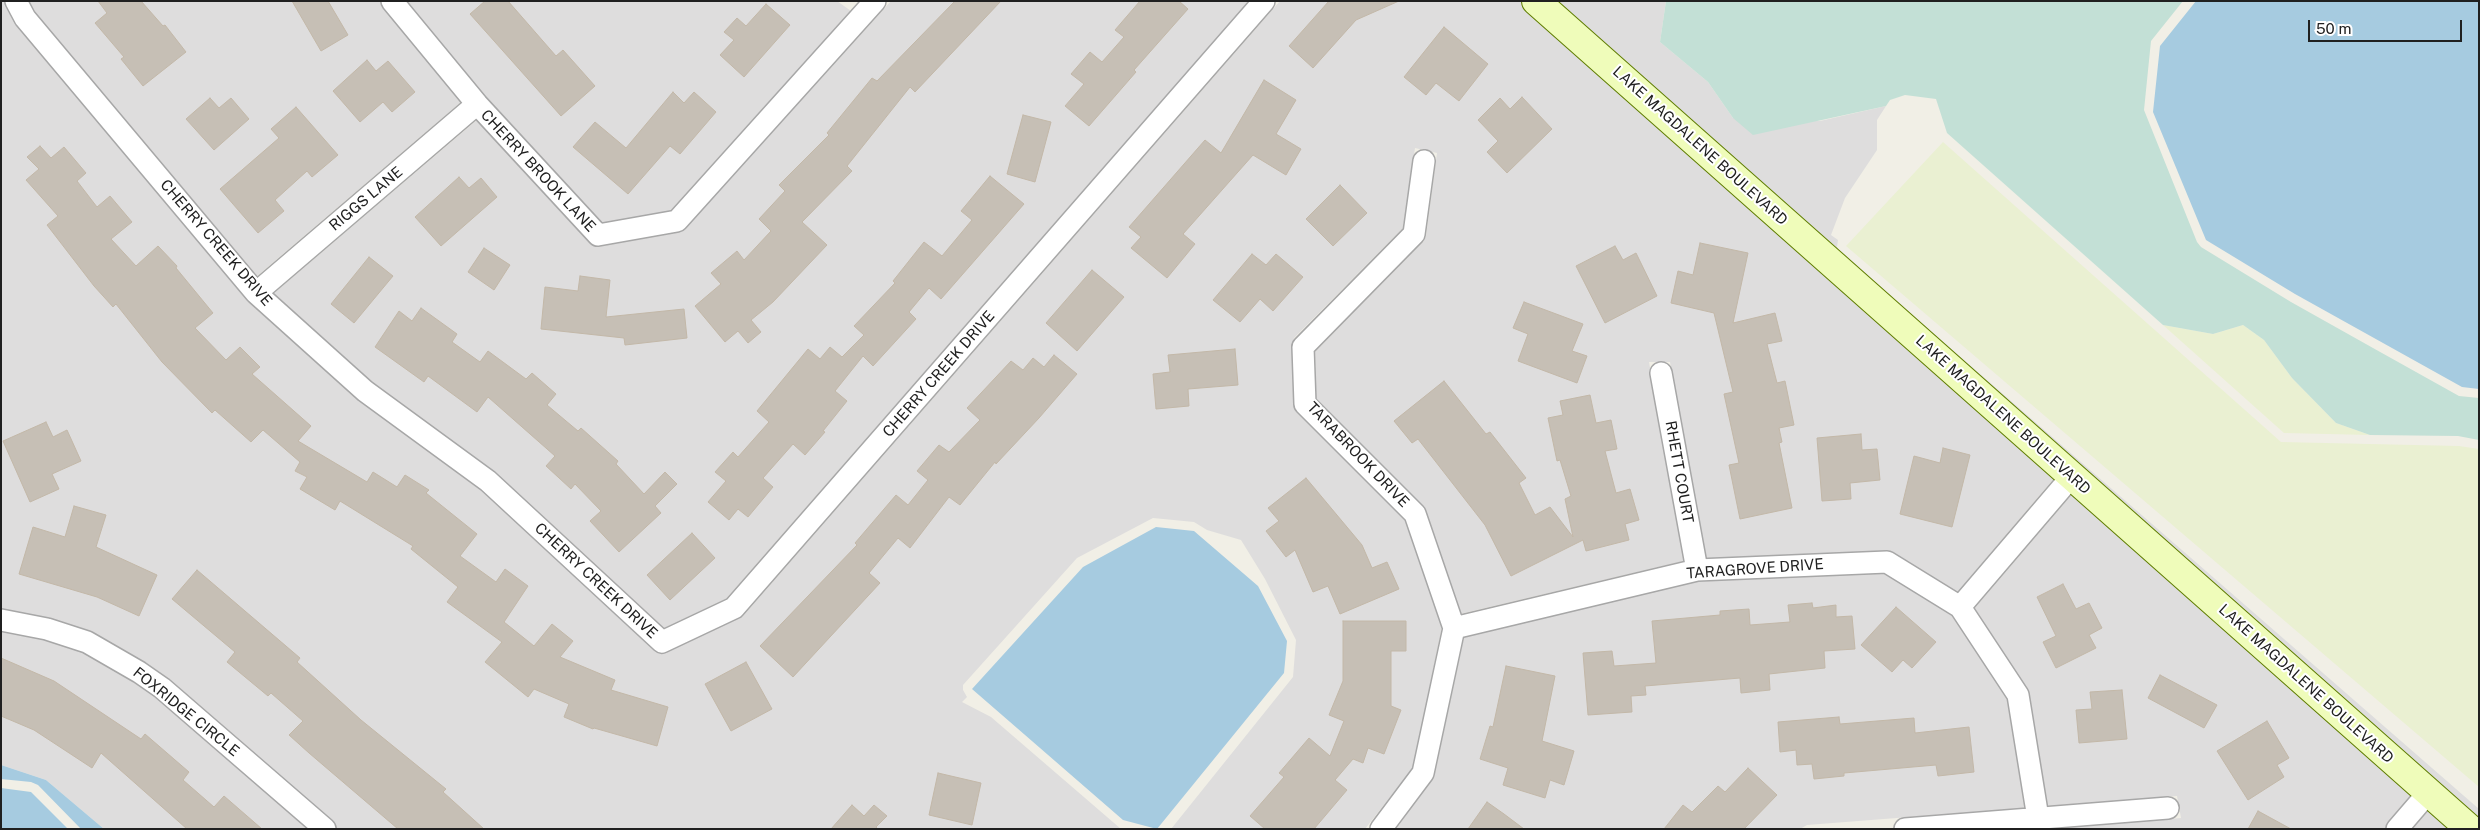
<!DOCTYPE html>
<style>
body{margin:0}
#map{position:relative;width:2480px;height:830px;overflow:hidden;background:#f1efe6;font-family:"Public Sans",sans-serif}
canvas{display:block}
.frame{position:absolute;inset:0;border:2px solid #202020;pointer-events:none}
.scale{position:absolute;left:2308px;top:20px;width:154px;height:22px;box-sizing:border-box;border:2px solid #202020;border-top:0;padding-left:6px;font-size:15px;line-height:18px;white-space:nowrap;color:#202020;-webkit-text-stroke:4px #fff;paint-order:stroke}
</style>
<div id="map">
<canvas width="2480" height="830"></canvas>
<div class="frame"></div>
<div class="scale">50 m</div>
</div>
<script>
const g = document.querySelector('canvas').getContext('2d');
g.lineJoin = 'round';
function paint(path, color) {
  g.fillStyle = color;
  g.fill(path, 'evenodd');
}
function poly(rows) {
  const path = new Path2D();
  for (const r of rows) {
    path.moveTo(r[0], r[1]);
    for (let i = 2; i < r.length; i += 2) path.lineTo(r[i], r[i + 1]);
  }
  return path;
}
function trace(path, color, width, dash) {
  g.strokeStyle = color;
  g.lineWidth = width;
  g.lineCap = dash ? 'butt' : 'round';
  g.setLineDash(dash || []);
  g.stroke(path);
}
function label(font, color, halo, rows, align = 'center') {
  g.font = font + ' "Public Sans",sans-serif';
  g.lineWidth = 4;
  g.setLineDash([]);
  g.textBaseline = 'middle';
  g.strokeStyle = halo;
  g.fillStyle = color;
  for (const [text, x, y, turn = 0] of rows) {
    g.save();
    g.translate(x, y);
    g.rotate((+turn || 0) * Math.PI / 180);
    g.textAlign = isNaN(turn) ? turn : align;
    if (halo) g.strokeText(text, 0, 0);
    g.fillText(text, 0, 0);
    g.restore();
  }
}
const residential = poly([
 [1,1,4,1,16,25,255,308,359,400,481,489,655,650,667,652,743,616,1280,1,1520,1,2056,476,1957,593,1885,551,1706,559,1670,362,1649,362,1684,561,1460,614,1422,507,1316,400,1315,352,1423,242,1426,236,1437,153,1415,148,1403,228,1294,338,1292,346,1294,403,1297,411,1405,519,1442,627,1413,768,1365,829,1171,829,1293,677,1296,640,1265,579,1241,540,1207,530,1194,522,1153,518,1077,558,963,685,963,690,967,697,962,702,991,717,1121,829,104,829,46,780,1,765],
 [28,1,379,1,461,102,256,277,34,13],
 [406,1,837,1,851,11,670,211,601,223,485,98],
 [891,1,1249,1,726,599,663,629,372,383,273,294,477,120,590,242,602,246,680,232,685,229],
 [1551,1,1666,1,1660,42,1708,82,1733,118,1820,121,1886,106,1877,120,1877,150,1845,198,1831,235,1838,240,1837,247,1840,252,2479,809,2479,822],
 [2074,492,2454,829,2048,829,2181,818,2177,796,2047,806,2029,694,1974,609],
 [1885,573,1952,615,2007,698,2025,808,1807,825,1800,829,1396,829,1434,777,1464,637,1700,581]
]);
const farmland = poly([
 [1943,142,2281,442,2459,446,2479,449,2479,787,1846,246],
 [2163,325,2213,334,2243,325,2264,340,2292,378,2336,423,2370,435,2284,433]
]);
const wetland = poly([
 [1666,1,2183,1,2151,41,2144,110,2197,242,2201,247,2291,302,2373,348,2459,396,2479,398,2479,440,2458,436,2370,435,2336,423,2292,378,2264,340,2243,325,2213,334,2163,325,1947,133,1936,99,1905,95,1890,100,1886,106,1753,135,1733,118,1708,82,1660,42]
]);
const water = poly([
 [2196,1,2479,1,2479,389,2462,387,2295,294,2206,240,2153,112,2160,46],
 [1156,527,1194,531,1258,586,1287,641,1284,673,1157,829,1123,820,972,689,1083,567],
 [1,765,46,780,104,829,81,829,38,785,31,782,1,779],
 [1,788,31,792,68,829,1,829]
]);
const building = poly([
 [98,1,141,1,163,26,165,25,186,52,143,86,121,59,124,57,95,23,107,13,98,1],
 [292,1,328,1,348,35,321,51,292,1],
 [485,1,508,1,556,56,563,50,595,86,561,116,470,14,485,1],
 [955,1,1001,1,915,92,910,87,847,166,852,171,802,222,827,245,773,302,751,320,761,332,748,343,738,331,725,342,695,306,721,284,711,273,737,251,744,260,771,231,759,219,785,191,779,185,829,135,827,133,872,78,877,81,955,1],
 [1140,1,1179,1,1188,9,1134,70,1136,72,1089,126,1065,106,1084,84,1071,74,1090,52,1102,62,1124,37,1115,30,1140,1],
 [1329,1,1399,1,1356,20,1313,68,1289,46,1329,1],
 [766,4,790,25,744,77,720,55,734,40,724,32,737,18,746,26,766,4],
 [1444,27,1488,64,1459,101,1436,83,1426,95,1404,77,1444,27],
 [367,60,376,71,388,61,415,92,392,112,383,102,360,122,333,91,367,60],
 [1264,80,1296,100,1276,134,1301,149,1286,175,1253,155,1183,234,1195,244,1167,278,1131,248,1141,237,1129,227,1205,140,1221,153,1264,80],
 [673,92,684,103,694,92,716,112,680,154,670,146,628,194,573,147,595,122,626,148,673,92],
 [1522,97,1552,129,1507,173,1487,152,1498,141,1478,120,1500,98,1510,109,1522,97],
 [210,98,219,108,231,98,249,119,214,150,186,119,210,98],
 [296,107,338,155,312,177,307,171,275,200,284,211,258,233,220,189,279,138,271,129,296,107],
 [1023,115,1051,122,1035,182,1007,174,1023,115],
 [40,146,51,158,64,147,86,173,77,181,97,207,110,196,132,222,111,239,136,266,158,246,177,266,176,268,213,313,195,328,226,360,240,347,260,367,252,374,311,426,298,441,367,482,373,472,397,487,405,475,429,490,426,493,477,534,460,556,496,582,505,569,528,586,504,622,534,646,552,624,573,641,560,657,615,680,611,690,668,707,657,746,594,728,593,729,564,717,569,704,534,689,528,697,485,662,502,642,447,602,458,587,411,549,413,546,340,501,335,510,300,489,307,477,295,471,300,462,263,430,251,442,215,410,212,413,162,362,116,304,113,307,94,286,47,225,58,216,26,180,39,169,27,157,40,146],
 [990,176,1024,204,941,299,929,288,909,312,916,319,873,366,863,356,835,391,847,401,823,431,825,432,805,455,793,444,763,478,773,487,748,517,738,509,729,520,708,502,726,481,715,472,733,452,738,457,769,422,757,411,808,349,820,359,830,347,842,357,864,335,854,326,895,283,893,281,924,242,942,256,972,220,961,211,990,176],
 [459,177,469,188,481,178,497,197,441,246,415,217,459,177],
 [1340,185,1367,213,1333,246,1306,219,1340,185],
 [1700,243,1748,253,1733,323,1775,313,1782,341,1767,344,1777,383,1785,381,1794,425,1779,428,1782,442,1779,443,1792,508,1740,519,1729,465,1739,463,1724,394,1733,392,1714,313,1671,303,1678,271,1693,275,1700,243],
 [1615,246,1623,260,1636,253,1657,296,1605,323,1576,266,1615,246],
 [484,248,510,265,494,290,468,272,484,248],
 [1252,254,1266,265,1276,254,1303,277,1273,311,1260,299,1240,322,1213,300,1252,254],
 [369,257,393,276,354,323,331,304,369,257],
 [1092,270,1124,297,1077,351,1046,323,1092,270],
 [580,276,610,280,606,317,684,309,687,338,625,345,624,338,541,329,545,287,578,291,580,276],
 [1524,302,1583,324,1572,351,1587,356,1577,383,1518,361,1528,334,1513,328,1524,302],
 [421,308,457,334,452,342,480,362,488,351,526,379,532,373,556,394,547,405,578,431,581,428,618,461,616,464,644,494,665,472,677,484,655,506,661,513,619,552,590,521,601,511,575,484,571,489,546,466,555,456,488,397,477,412,428,376,424,382,375,347,399,311,412,321,421,308],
 [1235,349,1238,385,1188,389,1189,406,1156,409,1153,374,1170,372,1168,355,1235,349],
 [1054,355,1077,374,1039,418,996,464,995,462,960,505,949,497,910,548,898,538,869,573,880,583,793,677,760,646,857,545,855,543,896,495,908,505,928,480,917,471,939,445,949,452,980,420,967,408,1011,361,1023,370,1033,358,1044,367,1054,355],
 [1444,381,1486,434,1490,432,1526,478,1519,483,1535,515,1550,507,1573,537,1565,499,1571,496,1560,460,1557,461,1548,418,1563,415,1560,401,1590,395,1596,423,1611,420,1617,449,1605,451,1616,493,1630,489,1639,520,1625,524,1629,540,1586,551,1583,540,1511,576,1485,525,1418,439,1412,443,1394,421,1444,381],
 [46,422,53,437,67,430,81,461,52,474,59,489,30,502,3,441,46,422],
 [1861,434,1862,450,1877,449,1880,480,1850,483,1851,499,1822,501,1817,438,1861,434],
 [1943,448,1970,455,1952,527,1900,514,1914,456,1940,463,1943,448],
 [1306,478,1362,545,1372,568,1387,562,1399,589,1340,614,1328,586,1313,592,1295,550,1286,557,1266,531,1279,521,1268,508,1306,478],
 [74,506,106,515,96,547,157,575,139,616,97,597,19,574,33,527,65,537,74,506],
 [692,533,715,558,670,600,647,575,692,533],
 [197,570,300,658,297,662,361,720,446,789,443,792,484,829,398,829,309,753,289,735,303,721,271,693,268,696,227,662,235,652,172,599,197,570],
 [2063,584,2076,609,2089,603,2102,628,2089,635,2096,648,2056,668,2043,642,2056,636,2037,597,2063,584],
 [1812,603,1813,608,1836,605,1836,617,1852,616,1855,649,1824,651,1825,668,1769,674,1770,690,1741,693,1740,678,1645,686,1646,695,1631,696,1632,712,1588,715,1583,653,1612,651,1614,666,1656,663,1652,621,1720,615,1720,611,1749,609,1750,625,1790,622,1788,605,1812,603],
 [1896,607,1936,642,1912,668,1903,660,1892,672,1861,645,1896,607],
 [1343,621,1406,621,1406,651,1391,651,1391,706,1401,710,1384,754,1368,748,1363,763,1353,759,1335,780,1347,790,1314,829,1265,829,1250,816,1284,777,1279,773,1309,738,1330,756,1344,721,1329,715,1343,681,1343,621],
 [1,658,54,681,141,739,145,734,189,772,183,780,214,807,224,796,262,829,187,829,101,753,92,768,34,730,1,716,1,658],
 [746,662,772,709,731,731,705,684,746,662],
 [1506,666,1555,676,1542,741,1574,751,1564,785,1550,780,1545,798,1503,785,1508,768,1480,759,1490,726,1493,727,1506,666],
 [2160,675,2217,705,2204,728,2148,698,2160,675],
 [2122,690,2127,739,2079,743,2076,710,2092,709,2090,692,2122,690],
 [1839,717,1840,724,1914,718,1915,733,1969,727,1974,772,1938,776,1936,765,1844,773,1844,776,1814,779,1812,764,1797,765,1796,750,1780,752,1778,722,1839,717],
 [2267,721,2289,758,2277,765,2284,777,2248,800,2217,751,2267,721],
 [1748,768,1777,795,1744,829,1664,829,1683,805,1692,812,1718,786,1725,792,1748,768],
 [938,773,981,783,972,825,929,815,938,773],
 [1487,802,1504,814,1524,829,1468,829,1487,802],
 [852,805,864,816,874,805,887,816,876,827,878,829,831,829,852,805],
 [2258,811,2291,829,2248,829,2258,811]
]);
const street = poly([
 [16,1,25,18,256,293,365,391,488,481,662,642,734,608,1264,1],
 [392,1,477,104,598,235,677,221,875,1],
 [256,293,477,104],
 [1661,373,1697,570],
 [1960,607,2072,476],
 [1,620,47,629,87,642,139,672,162,688,325,829],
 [1454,628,1697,570,1887,562,1960,607,2018,695,2038,818,2036,829],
 [1381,829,1423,773,1454,628,1415,514,1305,404,1303,347,1414,234,1424,161],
 [1905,829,2168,808],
 [2397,829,2428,793]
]);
const secondary = poly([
 [1536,1,2470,829]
]);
const streetNames = [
 ["LAKE MAGDALENE BOULEVARD",1700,146,42],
 ["CHERRY BROOK LANE",538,171,47],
 ["RIGGS LANE",366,199,-40],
 ["CHERRY CREEK DRIVE",216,243,49],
 ["CHERRY CREEK DRIVE",939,374,-49],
 ["LAKE MAGDALENE BOULEVARD",2003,415,42],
 ["TARABROOK DRIVE",1358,455,46],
 ["RHETT COURT",1679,472,80],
 ["TARAGROVE DRIVE",1755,569,-4],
 ["CHERRY CREEK DRIVE",596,581,43],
 ["LAKE MAGDALENE BOULEVARD",2306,684,42],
 ["FOXRIDGE CIRCLE",186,712,39]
];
paint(residential, '#dedddd');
paint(farmland, '#eaf0d2');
paint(wetland, '#c3e0d6');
paint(water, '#a6cbe0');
paint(building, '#c6bfb5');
trace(building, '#c3b8a8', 1);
trace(street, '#a7a7a7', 24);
trace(secondary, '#5f7d01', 30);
trace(street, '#fff', 21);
trace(secondary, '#effcba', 28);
label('15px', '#202020', '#fff', streetNames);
</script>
